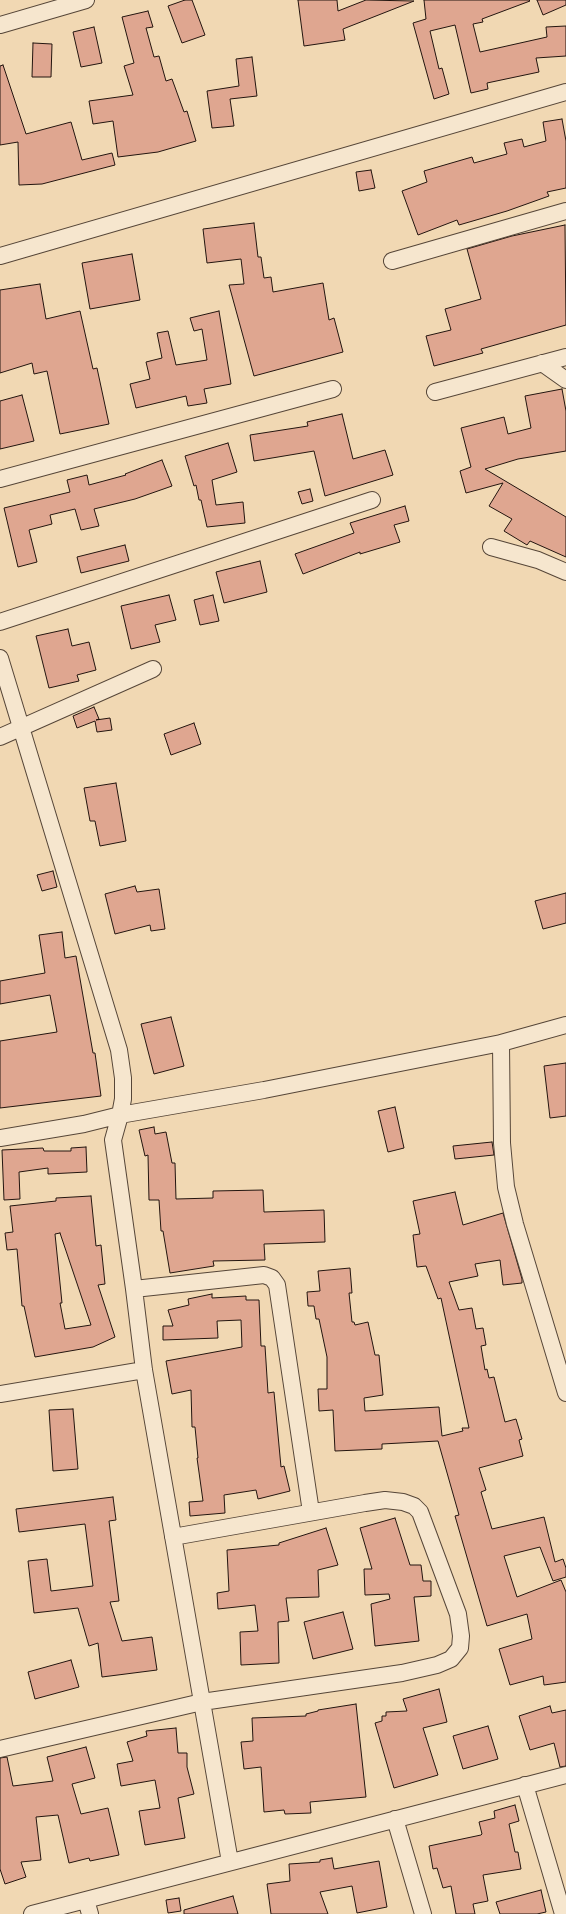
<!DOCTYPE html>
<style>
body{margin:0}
canvas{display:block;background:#f1d8b3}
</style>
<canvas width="566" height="1914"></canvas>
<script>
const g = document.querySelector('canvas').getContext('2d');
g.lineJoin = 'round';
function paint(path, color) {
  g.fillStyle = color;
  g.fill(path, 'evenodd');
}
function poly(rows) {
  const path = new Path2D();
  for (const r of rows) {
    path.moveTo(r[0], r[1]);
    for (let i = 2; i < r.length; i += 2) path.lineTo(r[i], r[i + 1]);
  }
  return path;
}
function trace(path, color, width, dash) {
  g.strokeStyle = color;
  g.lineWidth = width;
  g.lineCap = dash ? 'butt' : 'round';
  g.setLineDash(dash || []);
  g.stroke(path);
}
const building = poly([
 [185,0,192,0,205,35,182,43,168,6,185,0],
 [298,0,337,0,338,11,366,0,414,1,343,29,345,40,304,46,298,0],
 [424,0,529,0,530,1,482,19,483,22,473,24,480,52,547,37,546,27,566,26,566,56,536,58,539,72,487,83,488,89,471,93,455,25,430,31,439,69,442,68,449,94,434,99,413,23,426,19,424,0],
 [537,0,566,0,566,5,543,15,537,0],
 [148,11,153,27,146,28,154,57,159,56,166,81,172,79,184,112,187,111,196,141,158,152,118,157,113,121,93,124,89,101,133,95,124,66,134,63,122,17,148,11],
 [94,27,102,63,81,67,73,32,94,27],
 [33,43,52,44,51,77,32,77,33,43],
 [252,57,257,96,230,99,234,126,212,128,207,91,239,86,236,59,252,57],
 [3,65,26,134,71,122,82,160,112,153,115,165,42,184,19,185,18,142,0,145,0,66,3,65],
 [562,119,566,141,566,188,547,192,549,196,507,211,459,225,457,220,418,235,402,191,427,182,424,171,472,157,474,163,507,154,504,143,522,139,524,147,546,141,543,122,562,119],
 [371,170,375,188,359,191,356,172,371,170],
 [254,223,258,257,261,257,264,278,271,277,273,292,323,283,329,320,334,318,343,352,254,376,229,285,244,284,241,259,207,263,203,229,254,223],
 [565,225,566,325,481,349,483,353,434,366,426,336,451,330,445,309,481,299,467,249,512,236,565,225],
 [132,254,140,300,90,309,82,263,132,254],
 [40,284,46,319,80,311,93,369,97,368,109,424,60,434,47,371,34,374,32,363,0,373,0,290,40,284],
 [219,311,231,384,204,389,207,403,188,406,186,396,136,408,130,384,150,379,146,362,162,358,157,333,168,331,176,365,207,360,202,329,194,331,190,318,219,311],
 [562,389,566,411,566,451,518,459,485,469,566,517,566,557,530,541,527,545,504,531,512,519,489,506,503,483,466,493,460,471,471,467,461,428,504,417,508,434,531,428,525,396,562,389],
 [22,395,34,441,0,449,0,401,22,395],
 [342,414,353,459,385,450,393,475,325,496,314,451,254,461,250,435,308,426,307,422,342,414],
 [228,443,237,472,212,480,216,505,243,502,245,523,207,527,201,500,199,500,196,485,194,486,185,456,228,443],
 [162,460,172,486,135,499,94,509,99,526,81,530,75,509,50,515,52,524,29,530,37,562,18,567,4,508,70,492,67,480,87,475,89,485,126,475,125,474,162,460],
 [310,489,313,501,302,504,298,492,310,489],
 [405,506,409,521,394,525,400,542,360,554,360,552,303,574,295,554,354,533,350,523,405,506],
 [125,545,129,561,81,573,77,557,125,545],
 [260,561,267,592,224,603,216,572,260,561],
 [169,595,176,620,155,625,160,642,131,649,121,606,169,595],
 [213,595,219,621,200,625,194,600,213,595],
 [68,629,72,646,89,642,96,670,77,675,79,681,49,688,36,636,68,629],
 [94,707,99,719,96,720,110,718,112,730,97,732,95,721,77,728,73,716,94,707],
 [194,723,201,744,171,755,164,734,194,723],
 [116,783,126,841,100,846,95,821,90,821,84,788,116,783],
 [53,871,57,887,42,891,37,875,53,871],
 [135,886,137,892,159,889,165,929,151,931,150,925,115,934,105,894,135,886],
 [566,893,566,923,543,929,535,901,566,893],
 [62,932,65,958,76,956,93,1053,95,1053,101,1096,0,1108,0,1041,57,1032,50,995,0,1004,0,981,45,973,39,935,62,932],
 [171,1017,184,1066,154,1074,141,1024,171,1017],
 [566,1063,566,1116,550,1118,544,1066,566,1063],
 [395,1107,404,1148,388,1152,378,1111,395,1107],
 [154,1127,155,1134,166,1132,172,1163,175,1163,176,1199,213,1198,213,1191,263,1190,264,1212,324,1210,325,1242,264,1244,265,1260,213,1261,214,1266,170,1273,163,1231,161,1231,159,1200,149,1200,148,1155,145,1156,139,1130,154,1127],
 [492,1142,494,1155,455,1159,453,1146,492,1142],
 [86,1147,87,1172,48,1174,48,1168,19,1172,20,1199,4,1200,2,1150,43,1148,44,1151,71,1151,71,1148,86,1147],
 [455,1192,463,1225,503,1213,522,1279,522,1283,503,1285,500,1260,475,1264,478,1276,449,1282,459,1310,472,1308,476,1329,483,1328,486,1345,481,1346,485,1370,487,1369,489,1378,494,1377,505,1422,516,1419,522,1439,519,1440,523,1456,479,1468,486,1490,481,1492,492,1529,544,1517,555,1562,563,1559,566,1568,566,1577,553,1581,540,1547,504,1556,517,1597,561,1580,566,1592,566,1682,544,1685,543,1676,510,1685,499,1649,532,1639,527,1614,487,1626,455,1516,459,1515,438,1441,382,1444,382,1449,335,1451,333,1410,319,1411,318,1389,327,1389,327,1357,319,1319,316,1319,314,1306,308,1306,307,1292,320,1291,318,1271,350,1268,352,1293,349,1293,352,1322,354,1322,355,1325,368,1322,375,1355,379,1355,383,1395,364,1398,365,1411,439,1407,442,1436,463,1431,462,1428,469,1428,441,1298,438,1299,426,1266,417,1267,413,1235,420,1234,413,1201,455,1192],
 [91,1196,96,1246,101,1245,105,1284,98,1285,115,1337,93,1347,35,1357,24,1306,22,1306,17,1249,7,1250,5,1233,13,1232,10,1206,56,1201,56,1198,91,1196],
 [60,1233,91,1325,65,1329,60,1303,62,1303,55,1234,60,1233],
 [212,1294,212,1298,246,1296,246,1300,259,1300,261,1346,265,1346,268,1393,274,1392,281,1467,284,1466,290,1491,258,1499,256,1490,224,1495,225,1513,190,1516,189,1502,203,1501,197,1458,198,1458,195,1427,192,1427,191,1390,172,1394,166,1361,242,1347,241,1320,217,1321,218,1338,163,1340,163,1326,173,1326,168,1310,189,1305,188,1299,212,1294],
 [73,1409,78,1469,53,1471,49,1410,73,1409],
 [113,1497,116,1520,109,1521,119,1601,110,1602,122,1641,152,1637,157,1670,102,1677,98,1643,89,1646,78,1608,34,1613,28,1561,47,1559,51,1591,93,1586,85,1524,19,1532,16,1509,113,1497],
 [395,1518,410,1565,421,1565,423,1581,431,1581,431,1596,414,1597,419,1641,375,1646,371,1604,390,1599,389,1594,365,1595,364,1569,372,1569,360,1528,395,1518],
 [326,1528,338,1565,318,1570,319,1597,286,1598,289,1621,278,1622,279,1663,241,1665,240,1632,258,1631,255,1605,218,1609,217,1593,229,1591,227,1550,279,1545,279,1543,326,1528],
 [343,1612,353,1649,313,1659,304,1622,343,1612],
 [71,1660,79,1687,35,1699,28,1672,71,1660],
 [439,1689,447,1722,423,1728,438,1775,394,1788,375,1723,382,1721,382,1716,386,1716,386,1712,407,1711,403,1699,439,1689],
 [356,1704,366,1797,310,1802,311,1813,285,1814,284,1810,264,1812,261,1767,244,1769,241,1742,253,1741,252,1718,306,1716,306,1714,318,1711,318,1710,356,1704],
 [550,1706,552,1713,566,1710,566,1766,560,1767,554,1743,530,1750,519,1716,550,1706],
 [488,1726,498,1759,463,1769,453,1736,488,1726],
 [176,1728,178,1753,187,1753,187,1767,194,1794,178,1798,185,1838,145,1845,139,1811,160,1808,155,1780,121,1786,117,1764,133,1761,127,1742,147,1736,146,1731,176,1728],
 [86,1747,95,1778,72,1784,81,1814,108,1808,119,1855,90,1861,89,1858,69,1863,58,1815,36,1817,41,1860,21,1862,26,1877,5,1884,0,1869,0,1758,7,1757,13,1786,53,1781,47,1757,86,1747],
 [515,1805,519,1821,509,1824,515,1852,518,1852,521,1869,483,1875,488,1901,473,1904,475,1914,456,1914,451,1886,443,1888,437,1868,433,1869,429,1846,481,1835,482,1834,479,1822,495,1818,494,1811,515,1805],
 [332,1858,334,1869,379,1861,387,1907,357,1913,352,1886,320,1892,328,1914,271,1914,267,1884,290,1881,289,1864,320,1862,320,1860,332,1858],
 [541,1890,546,1912,537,1914,500,1914,496,1902,541,1890],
 [233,1896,238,1914,184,1914,184,1910,233,1896],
 [179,1898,181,1911,168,1913,166,1900,179,1898]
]);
const minor = poly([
 [0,25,86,0],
 [0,256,566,92],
 [392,261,566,211],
 [542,363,566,380],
 [435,392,566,357],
 [0,479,333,389],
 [491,547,538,560,566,572],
 [0,622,372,500],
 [0,658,119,1050,123,1078,123,1099,120,1115,264,1090,501,1043],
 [0,737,153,669],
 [566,1025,501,1043,502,1143,506,1187,515,1224,566,1393],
 [0,1138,84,1124,120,1115,113,1140,134,1289,144,1370,230,1862],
 [134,1289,264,1275,272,1278,277,1285,311,1512],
 [0,1394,144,1370],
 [0,1749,202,1702,402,1673,437,1665,451,1659,460,1648,461,1636,458,1614,420,1512,414,1506,403,1502,385,1500,365,1503,173,1537],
 [525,1785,563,1914],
 [395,1819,423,1914],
 [86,1900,90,1914],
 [32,1914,566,1775]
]);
paint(building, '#dfa690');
trace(building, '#23150f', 1);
trace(minor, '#564638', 18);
trace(minor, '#f6e6ce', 16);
</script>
